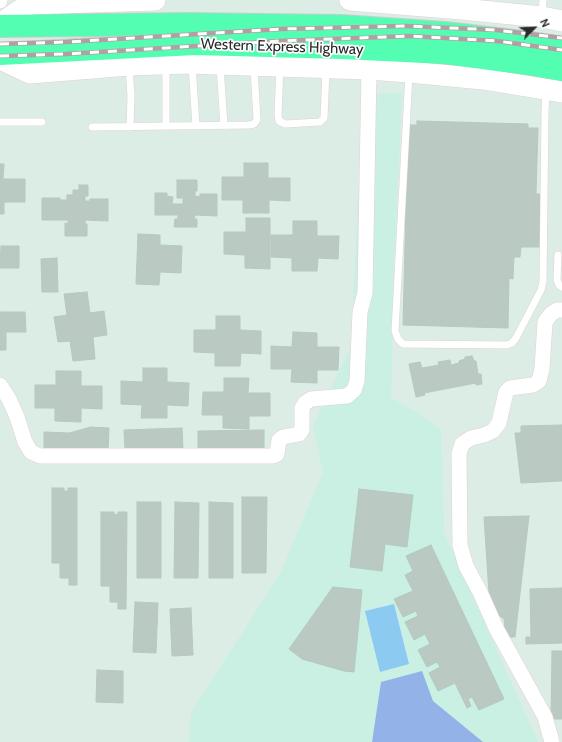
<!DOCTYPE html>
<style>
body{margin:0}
#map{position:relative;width:562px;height:742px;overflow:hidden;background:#dbede5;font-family:Cabin,sans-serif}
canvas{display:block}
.north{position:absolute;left:514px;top:8px;width:40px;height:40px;-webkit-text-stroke:3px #fff;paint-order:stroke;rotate:66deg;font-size:11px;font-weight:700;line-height:16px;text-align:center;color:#2a2a2a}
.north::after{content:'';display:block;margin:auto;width:14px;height:18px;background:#2a2a2a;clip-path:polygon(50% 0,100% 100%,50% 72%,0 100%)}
</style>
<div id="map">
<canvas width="562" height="742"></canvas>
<div class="north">N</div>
</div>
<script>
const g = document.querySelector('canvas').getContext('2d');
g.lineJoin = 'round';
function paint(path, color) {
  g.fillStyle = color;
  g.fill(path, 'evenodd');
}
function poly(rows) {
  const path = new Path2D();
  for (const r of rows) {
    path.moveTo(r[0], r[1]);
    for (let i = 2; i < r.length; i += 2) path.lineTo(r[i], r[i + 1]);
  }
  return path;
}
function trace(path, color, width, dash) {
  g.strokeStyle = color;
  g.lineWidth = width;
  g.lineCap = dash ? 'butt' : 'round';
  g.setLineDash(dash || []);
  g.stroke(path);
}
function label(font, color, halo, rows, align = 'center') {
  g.font = font + ' Cabin,sans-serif';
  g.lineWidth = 3.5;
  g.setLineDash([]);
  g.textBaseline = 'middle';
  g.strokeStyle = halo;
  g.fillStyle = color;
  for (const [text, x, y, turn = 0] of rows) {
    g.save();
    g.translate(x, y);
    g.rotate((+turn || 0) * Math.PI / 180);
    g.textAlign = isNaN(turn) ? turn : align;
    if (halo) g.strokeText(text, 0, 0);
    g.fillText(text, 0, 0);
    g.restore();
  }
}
const education = poly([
 [402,93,394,271,391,398,416,412,441,430,444,532,538,742,189,742,191,713,281,572,323,472,313,426,351,347,363,94]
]);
const green = poly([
 [422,671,433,701,483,742,372,742,381,682]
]);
const pitch = poly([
 [394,604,409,664,380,672,365,611]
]);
const building = poly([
 [417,121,528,124,528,128,538,128,536,194,541,194,540,247,521,247,520,257,514,257,513,279,509,278,508,328,403,325,408,125,417,125,417,121],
 [244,163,268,163,268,178,290,178,290,201,269,200,269,213,243,213,243,200,222,200,222,177,244,177,244,163],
 [0,164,4,164,3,179,25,179,25,202,4,202,4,214,0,214,0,164],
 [177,180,197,180,197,191,195,191,195,196,200,197,200,194,217,194,217,216,195,215,194,219,197,219,197,227,174,227,175,219,178,219,178,215,155,215,155,193,167,193,167,196,173,197,172,204,183,204,183,198,177,198,177,180],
 [79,185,88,185,88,196,85,196,85,201,90,201,90,199,108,199,108,221,85,220,85,224,87,224,87,236,65,236,65,223,68,224,68,220,42,220,42,198,60,198,60,200,67,200,67,195,73,195,73,190,79,190,79,185],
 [246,218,270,218,270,269,245,268,245,255,224,254,224,232,246,232,246,218],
 [293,221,317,221,317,236,339,236,338,259,318,258,317,271,292,271,292,258,271,257,271,235,293,235,293,221],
 [138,234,160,235,160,245,182,246,181,273,160,272,159,285,136,284,138,234],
 [1,246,19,246,19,268,0,268,1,246],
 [57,258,58,292,42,292,41,259,57,258],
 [87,292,90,313,104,311,107,335,93,337,95,359,73,361,70,341,58,342,54,317,67,315,64,294,87,292],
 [0,312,25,312,26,332,6,332,6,350,0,350,0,312],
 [216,316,240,316,240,330,261,331,261,354,241,353,240,366,215,366,215,353,194,352,194,330,216,330,216,316],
 [293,332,317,333,317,347,339,347,338,370,317,370,317,383,291,382,292,369,271,369,271,346,292,347,293,332],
 [472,356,474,361,476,361,478,374,481,374,482,384,476,385,476,383,424,393,425,395,416,397,409,364,420,362,422,368,439,365,438,362,450,360,451,365,459,363,459,361,465,359,465,357,472,356],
 [143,368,167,368,167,382,189,383,188,406,167,405,167,418,141,418,142,405,121,404,121,381,143,382,143,368],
 [56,371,81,371,81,386,102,386,102,409,81,408,81,422,55,421,55,408,35,408,35,385,56,385,56,371],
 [224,378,249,378,248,393,270,393,270,416,249,416,249,429,223,428,223,415,202,415,203,392,224,392,224,378],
 [562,425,562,481,521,483,515,433,521,433,521,426,562,425],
 [91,427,109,428,108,451,44,449,44,432,69,433,91,427],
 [182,428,183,449,125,451,124,430,182,428],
 [264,430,264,452,198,452,198,431,264,430],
 [52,488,64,488,64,491,68,491,68,488,77,488,77,585,69,585,69,578,60,578,60,563,52,563,52,488],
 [359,489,413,495,407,547,385,544,382,571,350,567,359,489],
 [242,497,267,497,266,573,242,573,242,497],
 [137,502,161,502,161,578,137,578,137,502],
 [175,502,199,503,198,578,174,578,175,502],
 [209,502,233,503,233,578,209,578,209,502],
 [101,512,114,512,114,514,118,515,118,512,127,512,126,609,118,609,118,602,110,602,110,586,101,586,101,512],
 [529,516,515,637,506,637,504,619,490,609,484,517,529,516],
 [431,545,504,699,479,710,472,697,468,699,471,706,467,708,455,683,438,691,429,673,440,667,437,662,427,667,418,650,430,644,425,634,414,640,405,622,418,616,416,611,403,617,394,599,413,591,405,575,413,571,406,556,431,545],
 [333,587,362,590,354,672,344,671,302,659,289,649,333,587],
 [562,588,562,643,526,644,526,637,531,637,530,589,562,588],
 [135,602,158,603,156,653,133,652,135,602],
 [191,608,193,655,172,656,170,609,191,608],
 [552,651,562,651,562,719,551,719,552,651],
 [97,670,123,671,123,703,96,702,97,670]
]);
const service = poly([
 [542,15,543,0],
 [192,65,196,126],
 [220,66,224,126],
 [129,67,131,96,130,127],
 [280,67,278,115,279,121,285,124,320,122,324,118,326,70],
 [409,74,395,331,398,339,403,344,507,345,512,343,516,338,541,290,543,282,545,112,546,91],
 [0,122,42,122],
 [166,126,166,66],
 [92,127,249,125,254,124,257,120,254,68],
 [558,255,557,280,559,285,562,287]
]);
const minor = poly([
 [0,1,0,0],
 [0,385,9,399,17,417,25,442,31,452,40,456,273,456,277,454,279,440,283,437,299,434,302,430,302,408,305,403,311,399,347,396,354,390,357,381,360,312,365,293,369,69],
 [552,742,545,717,496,628,480,592,466,566,460,545,459,454,462,444,471,438,484,435,493,431,499,423,506,392,510,388,533,385,539,381,542,369,545,322,551,314,557,310,562,310]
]);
const secondary = poly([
 [350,0,462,9,542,17,562,21],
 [0,24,29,4,155,0],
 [0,59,30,73,129,65,187,63,369,69,409,72,483,79,562,92]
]);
const trunk = poly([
 [0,26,187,24,342,26,445,33,531,43,562,48],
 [0,54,195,44,342,48,446,53,528,64,562,70]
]);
const rail = poly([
 [0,44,67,42,281,29,407,26,496,30,562,38],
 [0,56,66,54,280,41,410,36,497,41,562,50]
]);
const streetNames = [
 ["Western Express Highway",282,47,2]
];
paint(education, '#c9f0e2');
paint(green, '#93b3e8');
paint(pitch, '#8dcaf1');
paint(building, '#bac9c2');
trace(building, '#b4c9c1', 1);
trace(service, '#e4d0d4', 8);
trace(minor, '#e4d0d4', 16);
trace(secondary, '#e4d0d4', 22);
trace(trunk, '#ccc', 24);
trace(service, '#fff', 7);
trace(minor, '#fff', 15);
trace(secondary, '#fff', 21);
trace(trunk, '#53feb3', 22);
trace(rail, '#b69da2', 4.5);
trace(rail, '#fff', 3, [9]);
label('15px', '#2a2a2a', '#fff', streetNames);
</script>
